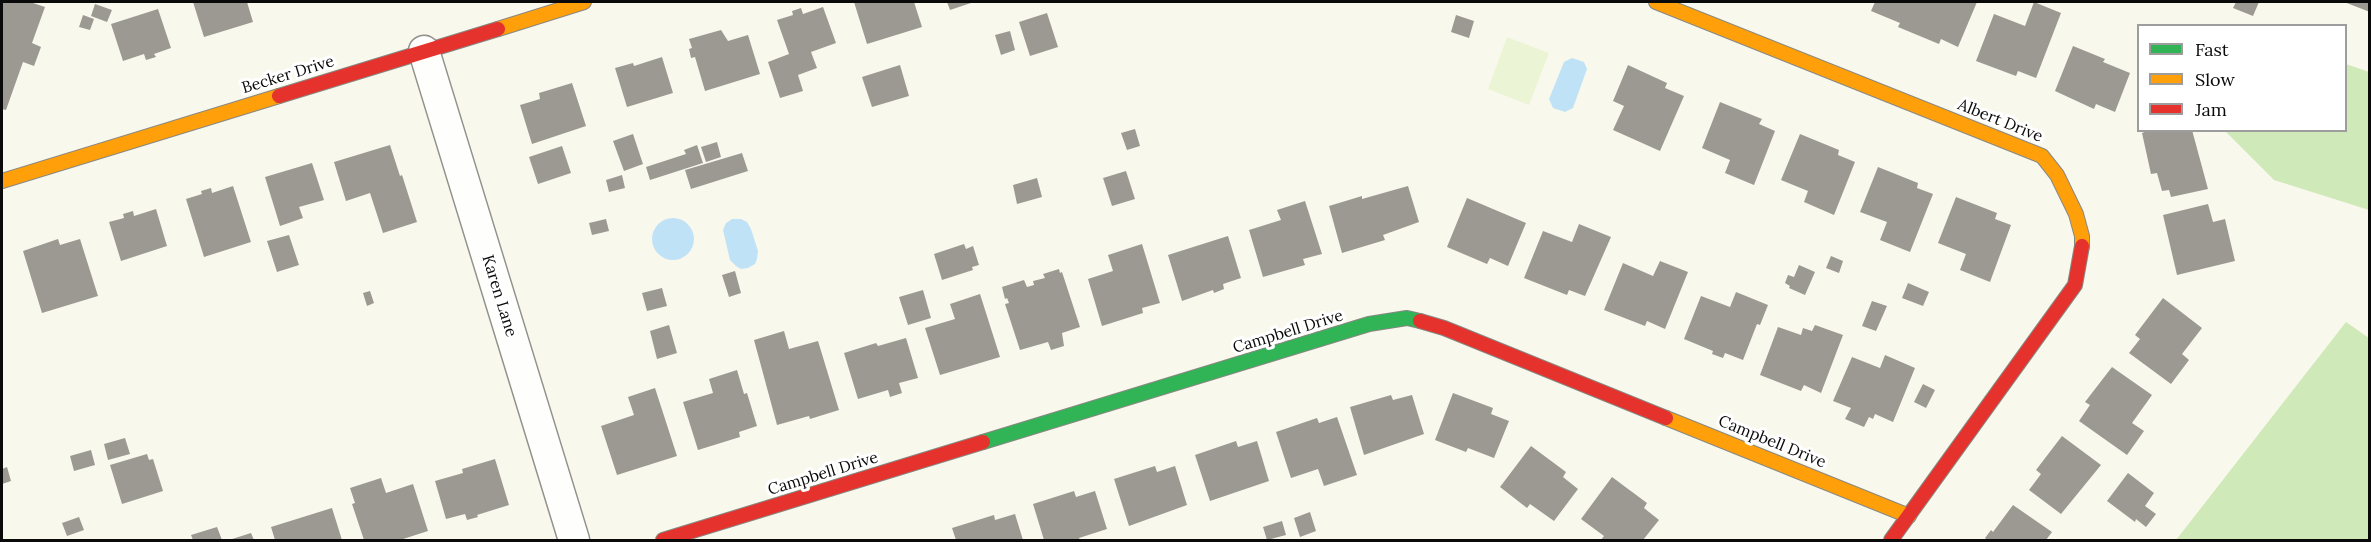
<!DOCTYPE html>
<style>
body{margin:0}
#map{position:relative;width:2371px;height:542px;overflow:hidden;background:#f9f8ed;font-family:Lora,serif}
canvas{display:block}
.frame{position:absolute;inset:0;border:3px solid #0a0a0a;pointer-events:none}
.legend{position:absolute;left:2137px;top:24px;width:210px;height:108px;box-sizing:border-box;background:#fff;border:2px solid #9d9d9d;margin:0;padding:8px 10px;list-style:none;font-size:18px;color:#0a0a0a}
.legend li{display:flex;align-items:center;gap:12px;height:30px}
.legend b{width:30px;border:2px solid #9d9d9d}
</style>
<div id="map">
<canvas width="2371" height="542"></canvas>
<div class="frame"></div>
<ul class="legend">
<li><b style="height:8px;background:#30b455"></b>Fast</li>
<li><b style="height:8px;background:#ff9f0a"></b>Slow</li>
<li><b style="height:8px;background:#e5322d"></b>Jam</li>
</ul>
</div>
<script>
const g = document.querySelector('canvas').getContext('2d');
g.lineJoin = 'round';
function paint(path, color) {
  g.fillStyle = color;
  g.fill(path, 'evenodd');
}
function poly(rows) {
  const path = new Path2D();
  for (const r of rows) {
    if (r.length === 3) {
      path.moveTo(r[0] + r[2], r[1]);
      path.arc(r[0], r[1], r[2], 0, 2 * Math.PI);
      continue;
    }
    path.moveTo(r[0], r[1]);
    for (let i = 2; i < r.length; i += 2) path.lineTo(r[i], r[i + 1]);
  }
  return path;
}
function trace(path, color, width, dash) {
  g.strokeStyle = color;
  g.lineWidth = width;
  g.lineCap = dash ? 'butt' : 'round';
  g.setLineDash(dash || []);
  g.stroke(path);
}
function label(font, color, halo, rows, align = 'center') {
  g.font = font + ' Lora,serif';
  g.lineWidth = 6;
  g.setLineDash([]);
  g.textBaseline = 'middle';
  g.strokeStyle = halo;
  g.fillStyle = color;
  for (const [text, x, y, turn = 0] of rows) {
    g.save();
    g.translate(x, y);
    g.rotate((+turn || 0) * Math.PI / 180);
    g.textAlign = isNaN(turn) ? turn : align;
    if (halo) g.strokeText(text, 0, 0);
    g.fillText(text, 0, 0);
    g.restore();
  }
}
const forest = poly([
 [2346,64,2369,72,2369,210,2274,180,2225,131,2346,130],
 [2346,322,2369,338,2369,540,2176,540]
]);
const pitch = poly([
 [1507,37,1549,53,1529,105,1488,89]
]);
const water = poly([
 [1572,58,1584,62,1587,69,1573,108,1565,112,1553,108,1549,99,1564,62],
 [673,239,21],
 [732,219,741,219,747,222,751,229,758,251,757,259,755,264,748,268,741,269,736,266,730,260,723,230,726,223]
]);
const building = poly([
 [2,2,30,2,45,7,32,43,41,47,34,66,23,62,6,110,2,109],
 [193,2,247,2,253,22,204,37],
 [854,2,914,2,922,27,867,44],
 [947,2,974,2,950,10],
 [1875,2,1977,2,1958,47,1941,39,1939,44,1898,27,1900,23,1871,11],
 [2034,2,2061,13,2036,78,2018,71,2016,76,1976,61,1994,14,2025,26],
 [2236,2,2259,2,2253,16,2233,8],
 [2344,2,2370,2,2370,12],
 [95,4,112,10,107,22,91,16],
 [823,7,836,43,811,52,817,68,798,75,803,91,780,98,768,62,789,54,777,20,793,15,792,11,801,8,803,14],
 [158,9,171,48,154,54,156,57,146,60,144,54,123,61,111,24],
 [1047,13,1058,47,1030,56,1019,22],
 [83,15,94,19,90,30,79,27],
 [1456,15,1474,21,1469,38,1451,32],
 [721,30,728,41,748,35,760,74,705,91,695,57,691,58,689,49,692,48,689,39],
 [1010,31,1015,50,1001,55,995,35],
 [2073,46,2105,59,2103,62,2130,73,2115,112,2096,104,2094,109,2055,91],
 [662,57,673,93,627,107,615,68,633,63,634,66],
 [900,65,909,96,872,107,862,77],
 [1628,65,1667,83,1665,88,1684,96,1660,151,1613,130,1624,106,1613,101],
 [572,83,586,126,532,144,520,105,540,99,539,93],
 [1720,102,1762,119,1759,124,1775,131,1754,185,1725,173,1730,160,1702,148],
 [1135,129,1140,146,1127,150,1121,133],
 [2150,130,2192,130,2208,189,2171,197,2169,190,2162,191,2157,173,2151,174,2142,133],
 [633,134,643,164,624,171,613,141],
 [1800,134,1839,150,1838,155,1855,162,1834,215,1804,202,1808,191,1781,180],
 [717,142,721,157,706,162,701,147],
 [390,145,400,176,402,175,417,222,383,233,370,193,346,201,334,162],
 [697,145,703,163,650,180,646,167,686,154,684,150],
 [562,146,571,173,538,184,529,157],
 [742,153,748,171,691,189,685,170],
 [312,163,324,200,299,207,303,218,280,226,265,177],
 [1878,167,1918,183,1917,188,1933,194,1910,252,1880,240,1887,222,1860,212],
 [1126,171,1135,199,1112,206,1103,178],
 [622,175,625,188,609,192,606,180],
 [1037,178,1042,197,1017,204,1013,185],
 [233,186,251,242,204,257,186,199,202,194,201,191,211,188,212,193],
 [1408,186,1419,222,1383,235,1385,240,1342,253,1329,206,1362,196,1362,199],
 [1956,197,1997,213,1995,219,2011,225,1990,282,1960,270,1966,254,1938,243],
 [1467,198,1526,223,1508,266,1490,258,1487,264,1447,247],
 [1305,201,1322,254,1303,259,1305,265,1263,277,1249,230,1281,220,1277,210],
 [2208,204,2213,222,2225,219,2235,261,2177,275,2163,215],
 [156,209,167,246,121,261,109,222,124,218,123,214,133,211,134,216],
 [606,219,609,231,592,235,589,223],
 [1579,224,1611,237,1585,296,1569,290,1567,295,1524,278,1543,231,1572,242],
 [289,235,299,265,277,272,267,241],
 [1228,236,1241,278,1223,284,1224,289,1214,293,1213,290,1182,301,1168,255],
 [58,239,60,245,80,239,98,296,42,313,23,251],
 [964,244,966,249,973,246,979,265,972,267,973,270,942,280,934,254],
 [1142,244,1160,303,1142,308,1143,313,1102,326,1088,279,1113,271,1108,255],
 [1831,256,1843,261,1839,273,1826,268],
 [1660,261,1688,272,1665,329,1647,321,1645,326,1604,310,1623,263,1653,276],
 [1799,265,1815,272,1805,295,1789,288,1790,286,1785,283,1788,275,1794,277],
 [1059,269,1060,273,1062,272,1080,327,1062,333,1064,346,1051,350,1048,342,1020,350,1005,304,1009,303,1007,298,1005,299,1002,287,1024,280,1027,287,1034,285,1033,281,1045,278,1043,274],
 [735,271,741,293,729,297,722,275],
 [1908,283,1929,292,1923,306,1902,298],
 [662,288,667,306,647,311,642,293],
 [923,290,931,318,908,325,899,297],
 [370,291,374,303,367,306,363,293],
 [1736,292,1768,305,1760,325,1757,324,1743,360,1725,353,1723,358,1712,354,1713,351,1684,339,1701,296,1730,307],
 [980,294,1000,357,940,375,925,328,955,319,950,304],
 [2163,298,2202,328,2182,354,2189,360,2171,384,2129,353,2140,339,2135,335],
 [1872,301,1887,306,1876,331,1862,326],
 [669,325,677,353,657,359,650,331],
 [1815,325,1843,335,1821,393,1804,385,1801,391,1760,375,1778,327,1801,335,1803,328,1812,331],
 [784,331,789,349,818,341,839,410,810,419,809,416,777,425,754,340],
 [906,338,918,378,899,383,902,393,890,397,888,390,858,399,844,353,876,343,878,346],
 [1885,355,1915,368,1893,422,1875,414,1873,419,1869,417,1864,427,1845,419,1851,408,1833,401,1852,357,1880,368],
 [2112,367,2152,395,2132,423,2144,431,2127,455,2079,421,2090,405,2085,402],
 [737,370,744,394,747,393,757,426,739,432,740,437,698,450,683,402,713,393,709,379],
 [1923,384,1935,390,1926,408,1914,402],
 [655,388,677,456,617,475,601,426,634,415,628,397],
 [1453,393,1493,408,1491,414,1509,421,1494,458,1468,448,1466,452,1435,440],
 [1391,395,1393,400,1412,395,1424,434,1364,455,1350,407],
 [1337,417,1357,475,1324,486,1318,469,1291,478,1276,432,1317,418,1319,423],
 [2062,436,2101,465,2061,514,2029,490,2041,474,2036,470],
 [125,438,130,454,108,460,104,444],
 [1236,441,1238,447,1257,441,1269,481,1210,501,1195,455],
 [1531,446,1566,472,1563,477,1578,489,1554,521,1530,504,1527,508,1500,487],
 [91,450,95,465,74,471,70,456],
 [147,454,149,460,153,459,163,491,122,504,110,465],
 [495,459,509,505,477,515,478,517,467,520,465,514,446,519,435,481,463,473,462,469],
 [1155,466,1157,472,1175,466,1187,505,1129,526,1114,479],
 [7,467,11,481,2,484,2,469],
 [2128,473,2154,493,2145,506,2156,514,2146,527,2136,519,2135,522,2107,501],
 [1612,477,1647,503,1644,508,1659,520,1643,540,1601,540,1604,536,1581,519],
 [381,478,386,493,413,484,428,531,400,540,364,540,352,504,355,503,350,488],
 [1074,491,1076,497,1095,491,1107,529,1079,538,1080,540,1044,540,1033,504],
 [2013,505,2052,532,2046,540,1987,540,1985,538,1991,530,1993,532],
 [332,508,342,540,275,540,271,527],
 [1310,512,1316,531,1300,537,1294,518],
 [1015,514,1023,540,956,540,952,528,994,515,995,520],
 [79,517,84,530,67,536,62,523],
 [1282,521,1286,535,1267,540,1263,527],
 [217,527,222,540,193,540,191,535],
 [251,533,254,540,229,540]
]);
const street = poly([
 [424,51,574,540]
]);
const fast = poly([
 [983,442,1369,324,1407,318,1420,321]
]);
const slow = poly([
 [1656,2,2042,156,2057,175,2076,214,2082,236,2082,246],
 [498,29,584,2],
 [2,181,279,96],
 [1666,418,1909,516]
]);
const jam = poly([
 [279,96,498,29],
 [1420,321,1444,328,1666,418],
 [663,540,983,442],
 [1891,540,2075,285,2082,246]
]);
const streetNames = [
 ["Becker Drive",288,75,-17],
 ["Albert Drive",2000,121,22],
 ["Karen Lane",499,296,73],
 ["Campbell Drive",1288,332,-17],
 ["Campbell Drive",1772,442,22],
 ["Campbell Drive",823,474,-17]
];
paint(forest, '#d0e9b8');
paint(pitch, '#ebf5d5');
paint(water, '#c0e2f7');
paint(building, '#9c9993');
trace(street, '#92918c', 33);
trace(fast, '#888883', 16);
trace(slow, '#888883', 16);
trace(jam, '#888883', 16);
trace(street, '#fefefc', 30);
trace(fast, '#30b455', 14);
trace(slow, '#ff9f0a', 14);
trace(jam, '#e5322d', 14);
label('16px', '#0a0a0a', '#fff', streetNames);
</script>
